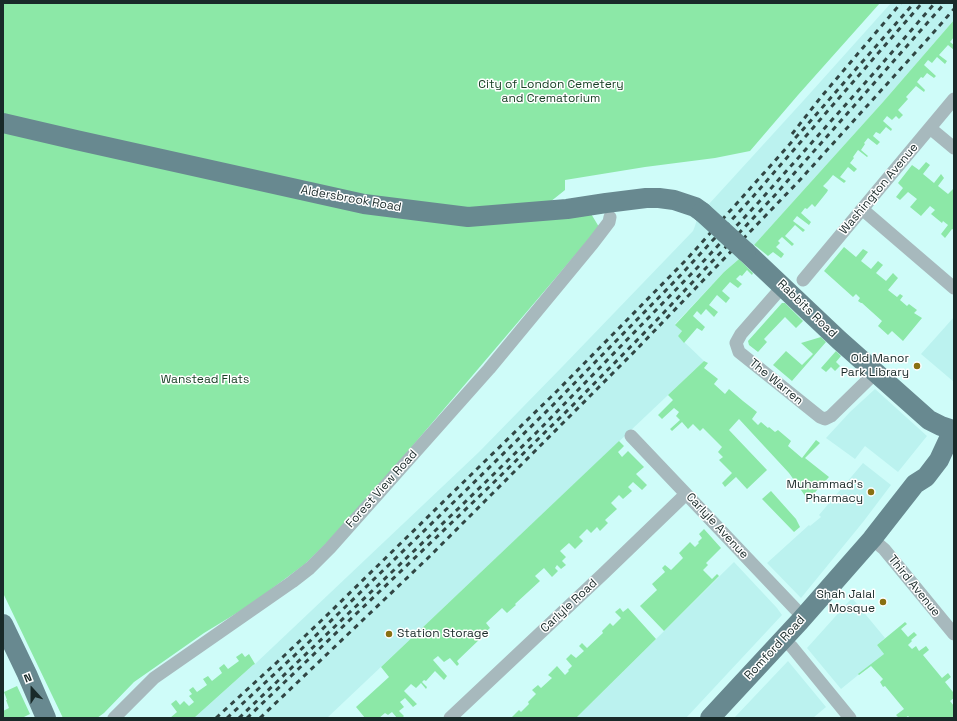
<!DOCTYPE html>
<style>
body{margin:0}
#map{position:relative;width:957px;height:721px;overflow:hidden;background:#cffcf9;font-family:"Space Grotesk",sans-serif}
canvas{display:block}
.frame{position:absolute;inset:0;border:4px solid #192a29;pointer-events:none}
.north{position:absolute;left:12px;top:669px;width:40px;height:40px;-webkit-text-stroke:3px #fff;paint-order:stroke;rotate:339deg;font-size:11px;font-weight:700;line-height:16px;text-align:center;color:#192a29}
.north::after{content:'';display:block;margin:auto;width:14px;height:18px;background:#192a29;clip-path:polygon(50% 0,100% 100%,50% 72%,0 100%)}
</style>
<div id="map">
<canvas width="957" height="721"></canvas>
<div class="frame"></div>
<div class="north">N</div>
</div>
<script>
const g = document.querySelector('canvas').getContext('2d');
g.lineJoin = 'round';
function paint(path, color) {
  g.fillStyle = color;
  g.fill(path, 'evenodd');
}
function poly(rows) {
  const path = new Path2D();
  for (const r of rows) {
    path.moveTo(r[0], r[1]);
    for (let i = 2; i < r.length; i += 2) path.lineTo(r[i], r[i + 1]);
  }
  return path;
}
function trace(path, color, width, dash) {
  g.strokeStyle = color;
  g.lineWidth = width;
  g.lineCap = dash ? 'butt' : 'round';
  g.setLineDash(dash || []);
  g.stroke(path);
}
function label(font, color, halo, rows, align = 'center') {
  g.font = font + ' "Space Grotesk",sans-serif';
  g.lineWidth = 3;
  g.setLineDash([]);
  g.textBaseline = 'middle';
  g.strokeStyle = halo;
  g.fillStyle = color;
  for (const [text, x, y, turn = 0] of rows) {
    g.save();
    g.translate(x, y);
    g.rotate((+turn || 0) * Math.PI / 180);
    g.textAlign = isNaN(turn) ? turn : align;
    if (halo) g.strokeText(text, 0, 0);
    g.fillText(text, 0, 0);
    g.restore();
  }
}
const built = poly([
 [891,3,954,3,954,20,883,102,754,245,739,259,724,272,675,324,682,331,678,336,704,361,327,718,194,718,253,665,255,664,479,452,562,367,693,231,695,226,697,219,709,204,804,100],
 [954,317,954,382,921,354],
 [875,389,927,436,898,472,865,446,855,459,826,438,850,412],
 [863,463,891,485,863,522,801,598,767,563,809,525,810,526,821,517,819,515],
 [734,562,777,608,782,615,686,718,576,718],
 [852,598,885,638,877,645,884,654,841,689,807,648],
 [788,661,826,707,813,718,734,718]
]);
const green = poly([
 [3,3,880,3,798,95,750,151,715,158,645,167,565,180,565,190,550,202,481,210,387,201,3,117],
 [954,20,954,37,950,42,954,45,954,50,948,45,939,55,947,61,945,64,937,57,932,63,928,60,924,65,936,76,934,78,927,73,923,78,921,77,917,82,925,90,924,92,916,86,906,97,908,99,898,110,903,115,899,119,896,116,892,120,887,116,883,121,892,129,891,131,886,127,880,134,876,132,873,136,880,142,877,145,868,138,864,143,865,144,861,150,868,156,867,157,858,150,853,157,854,158,850,163,857,169,854,172,848,167,840,177,846,181,844,183,833,175,828,181,823,186,828,190,827,192,815,207,812,204,807,209,805,208,801,213,811,222,809,225,797,216,793,221,805,230,803,232,795,225,785,236,794,244,792,246,782,237,778,241,780,243,776,247,784,254,782,257,781,258,773,252,768,256,757,247,754,245,883,102],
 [3,126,359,209,590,212,599,227,346,524,305,564,250,605,204,633,134,682,104,713,97,718,63,718,3,593],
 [926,162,930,165,923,174,934,183,941,174,944,178,938,186,948,194,954,188,954,230,952,229,945,238,941,234,948,225,943,221,942,223,931,214,935,210,930,206,921,216,910,207,917,199,908,192,900,200,896,197,903,188,898,183,912,165,919,170],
 [844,247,856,257,863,249,868,252,861,261,871,269,878,261,883,265,876,273,886,281,893,273,898,278,888,290,897,297,900,294,903,296,900,300,907,306,909,304,917,310,914,313,922,318,903,341,892,331,888,335,878,326,882,321,862,303,861,303,858,301,860,298,856,294,853,297,824,271],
 [739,259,753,273,752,275,747,270,742,276,740,275,736,279,742,284,738,288,730,282,722,291,730,298,726,303,717,295,709,305,718,312,714,317,706,309,701,315,697,311,693,316,705,327,702,331,697,328,684,343,678,336,682,331,675,325,724,272],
 [782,303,785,303,803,321,796,328,785,317,764,339,767,342,758,352,749,345,748,341],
 [821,337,826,342,792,381,773,365,786,351,802,365,813,354,801,343],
 [836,351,841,356,836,362,840,366,835,371,831,367,826,372,821,368],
 [704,361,708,363,704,368,718,379,714,384,725,394,729,389,743,401,757,412,752,419,758,425,761,422,768,428,769,427,775,432,778,430,791,441,788,446,802,458,816,440,820,443,805,458,829,477,808,500,789,473,739,419,729,430,767,470,747,489,736,477,725,487,722,483,732,473,719,460,723,457,718,452,722,447,703,428,700,431,693,424,688,429,682,422,672,431,670,429,680,420,676,416,679,412,674,408,662,419,658,415,673,400,668,395],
 [619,441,624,446,618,452,622,457,628,451,644,467,636,474,647,485,642,490,633,482,628,487,632,491,623,499,619,495,611,503,617,509,605,520,608,523,600,531,597,527,591,533,587,529,579,537,583,541,575,549,569,543,560,551,566,557,562,561,566,565,561,569,557,565,555,568,558,571,552,577,544,568,535,576,540,581,515,604,516,605,507,613,502,608,486,623,490,628,481,636,482,637,457,661,459,664,457,666,450,658,444,662,438,656,433,660,447,676,444,680,435,671,426,681,424,680,422,682,427,687,426,689,421,683,416,688,411,684,404,691,417,704,413,707,405,698,400,702,404,707,399,711,404,716,402,718,397,718,392,712,388,715,385,713,379,718,365,718,356,707,389,677,381,667],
 [771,491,796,519,800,527,794,532,762,499],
 [704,529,721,548,706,563,708,565,703,570,712,579,717,574,719,576,664,631,640,606,657,590,652,584,665,572,662,568,665,565,671,570,683,558,679,553,690,542,695,547,699,543,698,542,702,538,699,534],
 [620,608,623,612,628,608,656,639,576,718,511,718,519,710,521,712,529,704,528,702,536,694,532,690,538,685,541,688,552,678,548,675,557,666,565,675,569,671,568,670,572,666,566,659,571,654,576,658,584,651,579,646,582,643,587,648,603,633,602,631,610,623,613,626,621,618,615,612],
 [905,622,907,624,901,629,908,637,914,632,917,635,911,640,912,641,908,645,912,649,916,646,919,651,926,646,929,650,923,655,942,678,948,673,951,677,945,682,953,692,954,691,954,698,950,701,954,706,954,718,910,718,908,716,905,718,899,718,896,715,904,709,885,686,883,687,880,682,883,679,871,666,859,675,858,674,884,654,877,645],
 [242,653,245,657,249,654,255,664,253,665,194,718,170,718,177,712,171,704,176,700,180,705,184,701,189,706,194,702,189,696,192,694,189,690,193,687,197,692,207,685,203,679,208,676,212,681,222,673,219,668,224,664,228,669,239,661,236,657],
 [17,686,30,714,22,718,3,718,3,711,9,708,6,700,7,700,4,692]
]);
const minor = poly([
 [930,128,954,148],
 [862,209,954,288],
 [803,280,954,99],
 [783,286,741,334,736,343,739,352,820,417,825,419,831,416,876,372],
 [631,436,803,617],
 [872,539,884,549,954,634],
 [783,639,792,647,850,718],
 [114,718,154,678,292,582,310,568,330,548,489,369,593,243,609,222,610,217],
 [450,718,603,574,686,494]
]);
const primary = poly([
 [3,123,76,140,364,204,468,217,567,209,606,203,646,198,659,198,674,200,695,207,702,212],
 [746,252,839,340,929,420,941,426,953,430],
 [3,624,27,674,46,718],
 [710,718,800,621,872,539,915,484,926,477,939,460,953,430]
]);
const rail = poly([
 [792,134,821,97,901,3],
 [216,718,286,654,323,619,557,391,687,259,806,126,914,3],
 [227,718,309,642,459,497,553,405,677,279,750,200,922,3],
 [239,718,461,506,538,431,698,267,757,204,873,74,935,3],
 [247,718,488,488,575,403,653,324,776,194,945,3],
 [260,718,430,556,634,352,799,181,925,42,954,9]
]);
const primaryBridge = poly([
 [702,212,746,252]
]);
const markers = [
 [917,366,4,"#897011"],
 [871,492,4,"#897011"],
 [883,602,4,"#897011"],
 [389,634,4,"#897011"]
];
const parkNames = [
 ["City of London Cemetery",551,85],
 ["and Crematorium",551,99],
 ["Wanstead Flats",205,380]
];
const streetNames = [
 ["Washington Avenue",879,189,-50],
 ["Aldersbrook Road",351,199,10],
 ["Rabbits Road",807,309,44],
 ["The Warren",776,382,39],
 ["Forest View Road",382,489,-48],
 ["Carlyle Avenue",717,526,47],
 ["Third Avenue",914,586,51],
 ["Carlyle Road",569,606,-43],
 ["Romford Road",775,648,-47]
];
const poiNames = [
 ["Old Manor",909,359],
 ["Park Library",909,373],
 ["Muhammad's",863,485],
 ["Pharmacy",863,499],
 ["Shah Jalal",875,595],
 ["Mosque",875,609],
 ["Station Storage",397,634,"left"]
];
paint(built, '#bbf2ef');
paint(green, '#8ce8a7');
trace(minor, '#a7b9bd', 13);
trace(primary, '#688990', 20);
trace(rail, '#314644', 3, [5, 5]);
trace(primaryBridge, '#688990', 20);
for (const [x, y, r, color] of markers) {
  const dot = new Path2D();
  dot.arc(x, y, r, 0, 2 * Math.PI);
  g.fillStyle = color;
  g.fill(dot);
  trace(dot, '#fff', 1.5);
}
label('12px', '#1a4127', '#fff', parkNames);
label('12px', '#192a29', '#fff', streetNames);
label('12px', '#192a29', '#fff', poiNames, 'right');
</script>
